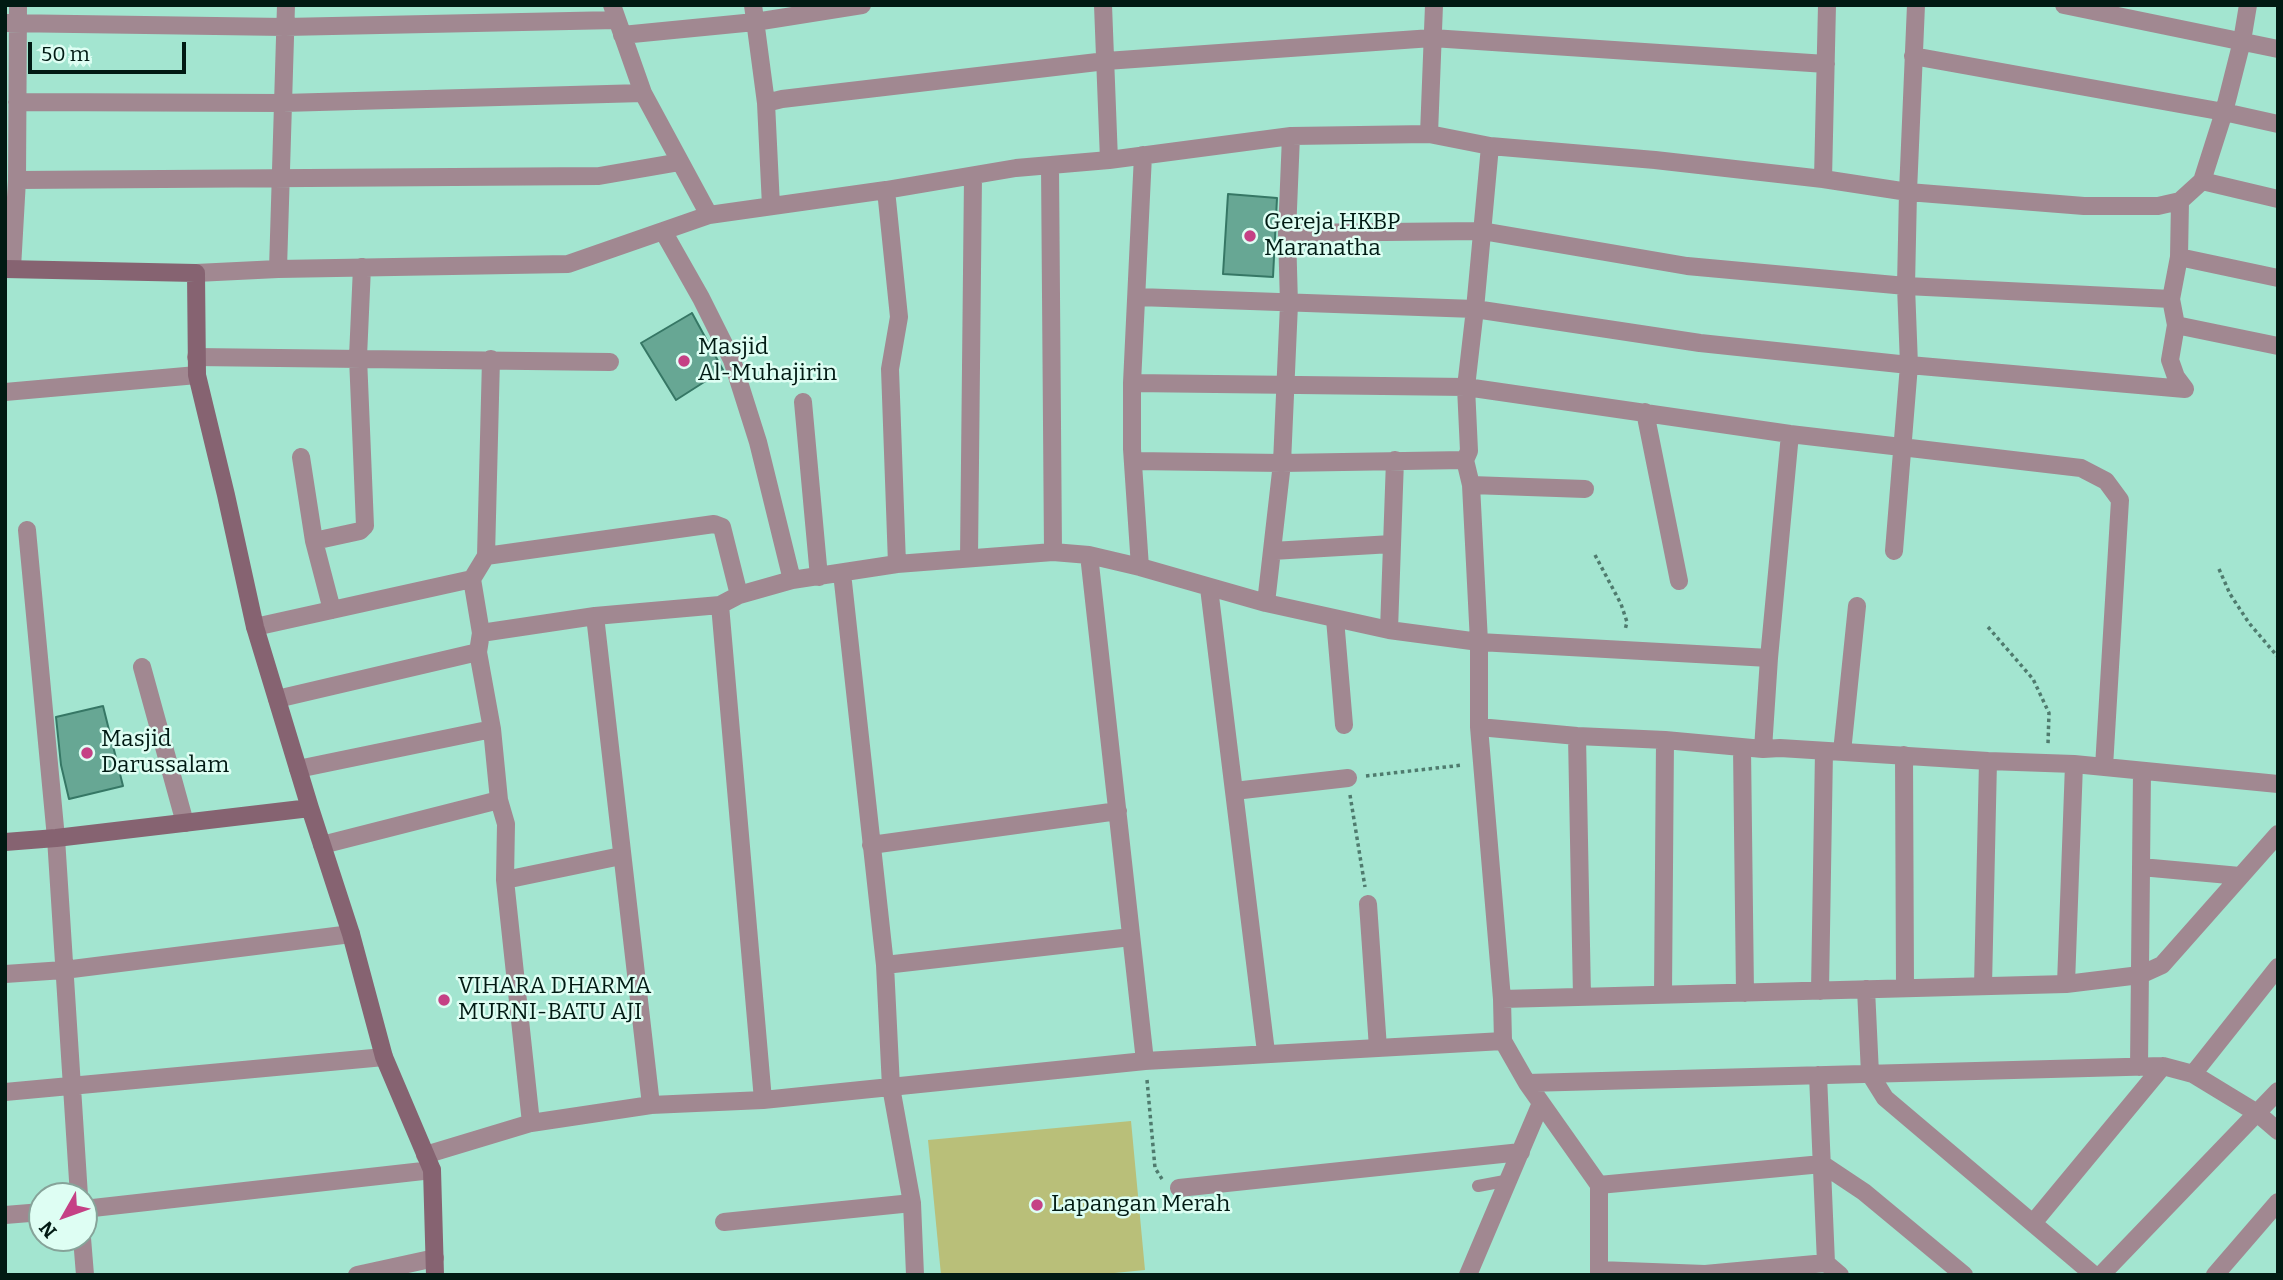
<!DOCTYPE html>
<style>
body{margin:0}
#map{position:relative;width:2283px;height:1280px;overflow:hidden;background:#a3e5d0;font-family:Bitter,serif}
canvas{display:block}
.frame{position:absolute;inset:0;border:7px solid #011a13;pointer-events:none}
.north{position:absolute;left:28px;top:1182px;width:70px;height:70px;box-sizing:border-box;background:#defef3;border:2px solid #86a399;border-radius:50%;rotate:230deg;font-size:19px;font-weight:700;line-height:28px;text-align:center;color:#011a13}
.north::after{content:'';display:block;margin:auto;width:24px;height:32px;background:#c54185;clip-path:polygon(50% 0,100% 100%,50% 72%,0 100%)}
.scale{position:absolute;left:28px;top:42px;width:158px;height:32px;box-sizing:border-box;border:4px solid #011a13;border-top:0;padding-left:9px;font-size:21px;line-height:24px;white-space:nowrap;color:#011a13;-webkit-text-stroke:5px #defef3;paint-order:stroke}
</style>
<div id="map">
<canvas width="2283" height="1280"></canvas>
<div class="frame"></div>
<div class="north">N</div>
<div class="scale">50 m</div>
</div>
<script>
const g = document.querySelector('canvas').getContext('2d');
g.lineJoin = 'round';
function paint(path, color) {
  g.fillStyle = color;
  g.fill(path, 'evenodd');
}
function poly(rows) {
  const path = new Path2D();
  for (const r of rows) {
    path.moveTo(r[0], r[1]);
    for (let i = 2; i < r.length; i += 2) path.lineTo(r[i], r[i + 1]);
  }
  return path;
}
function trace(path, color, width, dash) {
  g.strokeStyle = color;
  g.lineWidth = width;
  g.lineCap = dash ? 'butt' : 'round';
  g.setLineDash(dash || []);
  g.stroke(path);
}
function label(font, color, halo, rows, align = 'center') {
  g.font = font + ' Bitter,serif';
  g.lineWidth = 5;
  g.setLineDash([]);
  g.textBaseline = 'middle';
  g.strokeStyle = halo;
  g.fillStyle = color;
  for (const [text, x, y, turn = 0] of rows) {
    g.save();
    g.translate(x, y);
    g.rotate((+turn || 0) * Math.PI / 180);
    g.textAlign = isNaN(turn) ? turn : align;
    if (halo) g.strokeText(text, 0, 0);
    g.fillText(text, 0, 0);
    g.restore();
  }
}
const green = poly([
 [1131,1121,1145,1270,1094,1275,941,1275,928,1140]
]);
const building = poly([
 [1228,194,1277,198,1273,277,1223,274,1228,194],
 [692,313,723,370,676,400,641,343,692,313],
 [103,706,123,786,69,799,61,765,56,717,103,706]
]);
const path = poly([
 [1595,555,1621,604,1627,622,1625,630],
 [2219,569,2230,594,2249,623,2278,657],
 [1988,627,2033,679,2049,713,2048,744],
 [1366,776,1463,765],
 [1350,795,1365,887],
 [1147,1080,1155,1168,1162,1179]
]);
const lane = poly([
 [1478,1186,1510,1180]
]);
const street = poly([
 [612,5,643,93,709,215],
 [753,5,766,103,771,206],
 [1103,5,1109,160],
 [2064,5,2278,49],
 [5,23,285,27,617,20],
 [622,35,755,22,862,5],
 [1913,56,2224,112,2278,124],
 [17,102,283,103,643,93],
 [766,103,782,99,1106,61,1432,38,1826,64],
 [1429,134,1434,5],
 [1490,146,1475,309,1466,387,1469,451,1465,460,1471,485,1479,642,1479,727,1502,999,1503,1041,1527,1083,1599,1185,1599,1275],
 [1050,166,1053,552],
 [1823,179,1827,5],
 [17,180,599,176,680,162],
 [2202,181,2278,199],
 [886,190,899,317,890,369,897,564],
 [2180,201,2179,257,2171,299,2176,325,2170,360,2176,377,2185,389],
 [663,231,701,298,732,360,758,442,792,580],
 [1287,233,1482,231,1687,266,1906,286,2171,299],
 [2179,257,2278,278],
 [12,268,17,180,18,5],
 [278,269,286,5],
 [196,273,278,269,568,264,709,215,886,190,1016,168,1109,160,1291,136,1429,134,1490,146,1655,160,1823,179,1908,192,2084,206,2158,206,2180,201,2202,181,2224,112,2242,41,2248,5],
 [1138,297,1475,309,1700,343,1909,365,2185,389],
 [2176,325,2278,346],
 [196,357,610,362],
 [1132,383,1466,387,1790,434,2081,468,2106,481,2120,500,2104,767],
 [5,392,197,375],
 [803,402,819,577],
 [1645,412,1679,581],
 [301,457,314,541],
 [1134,461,1282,463,1465,460],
 [1471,485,1585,489],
 [27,530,56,838,79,1196],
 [1272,551,1392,544],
 [1894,551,1909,365,1906,286,1908,192,1916,5],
 [1089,555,1145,1061],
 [486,556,491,359],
 [969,558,973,176],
 [1140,567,1132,449,1132,383,1143,155],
 [842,573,885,965,891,1087,912,1203,915,1275],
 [1209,588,1266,1052],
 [1266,603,1282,463,1289,304,1287,233,1291,136],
 [720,605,763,1100],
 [332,610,314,541,360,531,365,526,358,357,362,267],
 [595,616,651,1105],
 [1335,619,1344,725],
 [255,627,472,579],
 [1389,630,1395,460],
 [481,633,595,616,720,605,739,595,792,580,897,564,1053,552,1089,555,1140,567,1266,603,1389,630,1479,642,1769,658],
 [142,667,185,823],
 [277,699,478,652],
 [1479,727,1577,736,1665,740,1763,749,1780,748,1988,761,2074,764,2278,784],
 [1577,736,1582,997],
 [1742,748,1745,993],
 [1763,749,1769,658,1790,434],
 [1842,752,1857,606],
 [1904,755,1905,988],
 [298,769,492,729],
 [1234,791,1348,778],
 [322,845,499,800],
 [871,845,1118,811],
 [2141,867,2240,876],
 [505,880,621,856],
 [1368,904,1378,1048],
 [885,965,1131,937],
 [5,974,64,970,351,934],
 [2066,984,2074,764],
 [1983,986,1988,761],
 [1866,989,1870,1074,1885,1098,2094,1275],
 [1820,991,1824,751],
 [1663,994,1665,740],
 [1502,999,2066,984,2140,975,2162,965,2278,834],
 [2139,1067,2142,771],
 [2193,1074,2278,967],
 [1818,1075,1826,1263,1840,1275],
 [1527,1083,2163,1066,2193,1074,2257,1113,2278,1131],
 [5,1092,384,1057],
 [531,1123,505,880,506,824,499,800,492,729,478,652,481,633,472,579,486,556,714,524,722,527,739,595],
 [425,1155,531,1123,651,1105,763,1100,1145,1061,1503,1041],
 [1599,1185,1822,1164,1864,1192,1964,1275],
 [1179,1188,1521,1152],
 [84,1209,432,1170],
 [5,1215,42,1212],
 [724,1222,912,1203],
 [2033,1223,2163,1066],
 [82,1238,85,1275],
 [1599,1270,1705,1274,1826,1263],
 [357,1275,435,1258],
 [1468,1275,1541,1103],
 [2101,1275,2278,1091],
 [2215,1275,2278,1202]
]);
const secondary = poly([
 [5,269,196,273,197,375,226,495,255,627,310,808],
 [5,842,56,838,310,808,351,934,384,1057,432,1170,435,1275]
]);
const markers = [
 [1250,236,7,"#c54185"],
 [684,361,7,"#c54185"],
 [87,753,7,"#c54185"],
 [444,1000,7,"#c54185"],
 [1037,1205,7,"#c54185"]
];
const poiNames = [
 ["Gereja HKBP",1264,223],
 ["Maranatha",1264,249],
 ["Masjid",698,348],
 ["Al-Muhajirin",698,374],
 ["Masjid",101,740],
 ["Darussalam",101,766],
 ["VIHARA DHARMA",458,987],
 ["MURNI-BATU AJI",458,1013],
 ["Lapangan Merah",1051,1205]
];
paint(green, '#b9bf79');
paint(building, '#67a794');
trace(building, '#367765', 2);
trace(path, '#4f7b6e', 3.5, [3.5, 3.5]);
trace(lane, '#a18891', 12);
trace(street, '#a18891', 18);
trace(secondary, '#866371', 18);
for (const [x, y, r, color] of markers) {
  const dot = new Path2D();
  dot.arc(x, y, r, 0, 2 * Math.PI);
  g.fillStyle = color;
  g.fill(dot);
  trace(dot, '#defef3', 2.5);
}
label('23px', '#011a13', '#defef3', poiNames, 'left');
</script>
